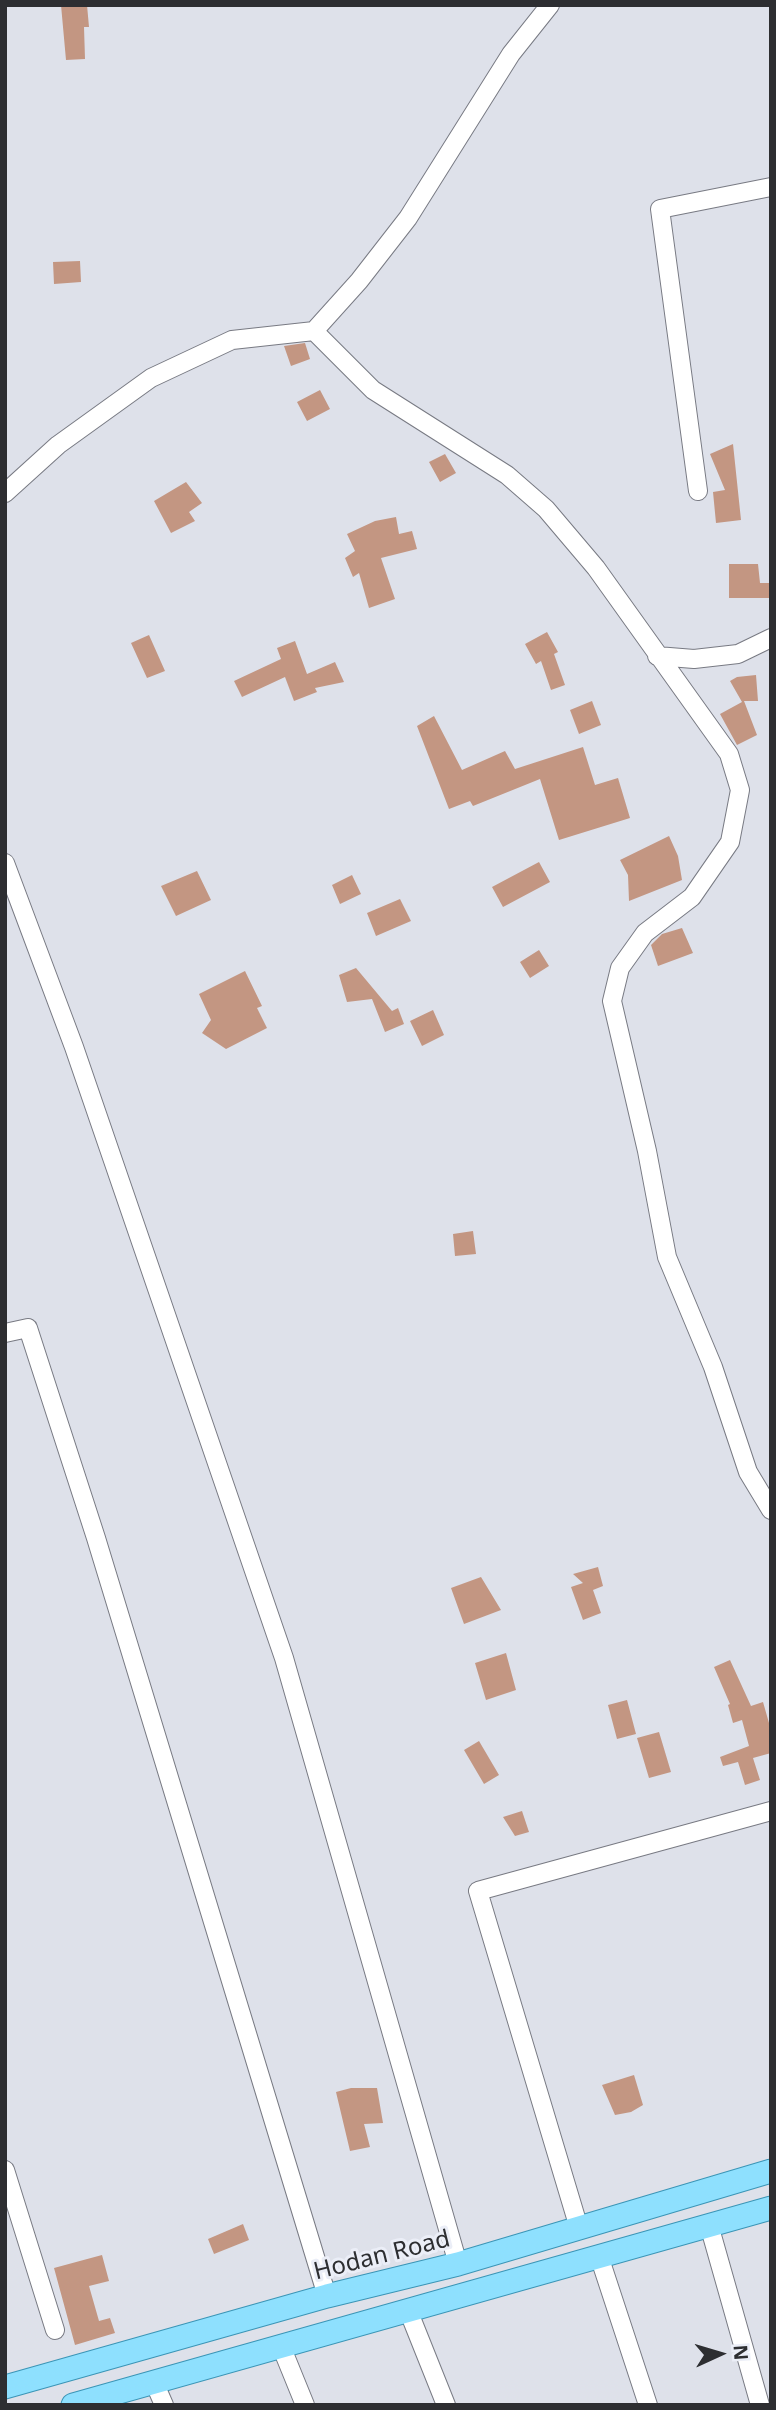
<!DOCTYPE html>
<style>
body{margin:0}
#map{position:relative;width:776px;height:2410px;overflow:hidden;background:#dee1ea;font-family:"Noto Sans",sans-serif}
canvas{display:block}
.frame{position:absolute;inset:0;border:7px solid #2d2e31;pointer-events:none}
.north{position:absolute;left:685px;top:2319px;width:70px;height:70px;-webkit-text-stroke:5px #ebeef7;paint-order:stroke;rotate:86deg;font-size:19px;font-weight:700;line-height:28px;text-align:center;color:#2d2e31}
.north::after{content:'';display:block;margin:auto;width:24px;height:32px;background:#2d2e31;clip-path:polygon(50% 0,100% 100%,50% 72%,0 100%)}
</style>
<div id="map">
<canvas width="776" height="2410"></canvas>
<div class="frame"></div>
<div class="north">N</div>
</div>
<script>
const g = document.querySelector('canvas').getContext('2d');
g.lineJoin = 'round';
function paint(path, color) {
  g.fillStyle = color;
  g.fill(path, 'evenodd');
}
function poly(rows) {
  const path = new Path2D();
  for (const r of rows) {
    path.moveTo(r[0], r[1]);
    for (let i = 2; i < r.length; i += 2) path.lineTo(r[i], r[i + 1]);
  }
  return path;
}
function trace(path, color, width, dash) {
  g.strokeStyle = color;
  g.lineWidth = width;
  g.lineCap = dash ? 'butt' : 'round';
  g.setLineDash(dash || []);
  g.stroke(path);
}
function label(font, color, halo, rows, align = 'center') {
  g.font = font + ' "Noto Sans",sans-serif';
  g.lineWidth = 6;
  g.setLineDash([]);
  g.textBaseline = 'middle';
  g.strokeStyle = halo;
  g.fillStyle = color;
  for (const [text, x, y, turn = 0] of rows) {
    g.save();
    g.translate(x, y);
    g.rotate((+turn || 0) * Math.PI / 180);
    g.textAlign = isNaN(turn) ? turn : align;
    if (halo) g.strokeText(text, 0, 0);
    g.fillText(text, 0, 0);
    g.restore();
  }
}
const building = poly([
 [61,5,87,5,89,27,84,27,85,59,66,60],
 [80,261,81,282,54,284,53,262],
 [305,343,310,359,291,366,284,346],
 [320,390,330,409,307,421,297,402],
 [733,444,741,520,716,523,713,492,725,490,710,454],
 [445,454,456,473,440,482,429,462],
 [186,482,202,503,189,512,195,521,171,533,154,501],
 [396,517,399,534,412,531,417,549,381,558,395,599,369,608,359,573,353,577,345,558,355,551,347,534,375,521],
 [729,564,758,564,760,583,771,583,771,598,729,598],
 [547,632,558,652,554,654,565,685,551,690,541,661,536,664,525,644],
 [149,635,165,671,147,678,131,643],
 [295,641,307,674,335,662,344,682,315,688,317,692,294,701,285,677,242,697,234,681,281,659,277,648],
 [756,675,758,701,744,701,757,735,737,745,720,714,742,702,730,681,737,677],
 [592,701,601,725,579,734,570,710],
 [434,716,462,770,505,751,515,769,583,747,595,785,618,778,630,818,559,840,540,779,473,806,470,801,449,809,417,726],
 [669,836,678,856,682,880,629,901,628,875,620,860],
 [539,862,550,882,503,907,492,887],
 [197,871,211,900,176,916,161,886],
 [352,875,361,894,340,904,332,885],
 [400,899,411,921,376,936,367,913],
 [682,928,693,953,658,966,651,945,662,934],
 [539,950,549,966,530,978,520,962],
 [356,968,392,1011,398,1008,404,1024,385,1032,372,999,347,1002,339,975],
 [245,971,262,1006,257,1008,267,1028,226,1049,202,1033,211,1020,199,994],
 [433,1010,444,1035,422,1046,410,1021],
 [473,1231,476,1254,455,1256,453,1234],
 [598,1567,603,1586,593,1590,601,1613,583,1620,571,1587,583,1583,573,1574],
 [481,1577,501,1610,464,1624,451,1588],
 [506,1653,516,1690,486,1700,475,1663],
 [730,1660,751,1706,763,1702,771,1730,771,1753,753,1758,760,1780,745,1785,738,1762,723,1766,720,1757,749,1746,742,1720,733,1723,728,1705,730,1704,714,1667],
 [627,1700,636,1734,617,1739,608,1705],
 [659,1732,671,1772,649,1778,637,1738],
 [479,1741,499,1775,484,1784,464,1750],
 [522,1811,529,1832,515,1836,503,1817],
 [634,2075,643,2105,631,2112,615,2115,602,2085],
 [351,2088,377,2088,383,2123,364,2124,370,2147,350,2151,336,2092],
 [243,2224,249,2240,214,2254,208,2239],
 [102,2255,109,2281,89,2286,99,2321,110,2318,115,2333,75,2345,54,2268]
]);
const minor = poly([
 [314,331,373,390,507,475,546,509,596,568,729,754,740,790,730,842,692,897,645,933,620,968,612,1001,647,1151,667,1257,713,1367,748,1472,771,1510],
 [698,491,660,209,771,187],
 [5,493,58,445,151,378,232,340,314,331,359,281,408,218,511,54,550,5],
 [657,656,694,659,738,654,771,638],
 [5,863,74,1047,284,1658,458,2264],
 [5,1333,28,1328,96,1538,327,2296],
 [5,2170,55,2330],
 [709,2225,760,2405],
 [579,2228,478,1891,771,1811],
 [599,2256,648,2405],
 [408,2310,446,2405],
 [281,2346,305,2405],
 [154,2382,164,2405]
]);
const major = poly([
 [5,2387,327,2296,458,2264,771,2171],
 [73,2405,771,2208]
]);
const streetNames = [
 ["Hodan Road",382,2256,-14]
];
paint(building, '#c39682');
trace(minor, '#787a83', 20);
trace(major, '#3b95b6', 25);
trace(minor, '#fff', 18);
trace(major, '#8ee0fe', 23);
label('24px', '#2d2e31', '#ebeef7', streetNames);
</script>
